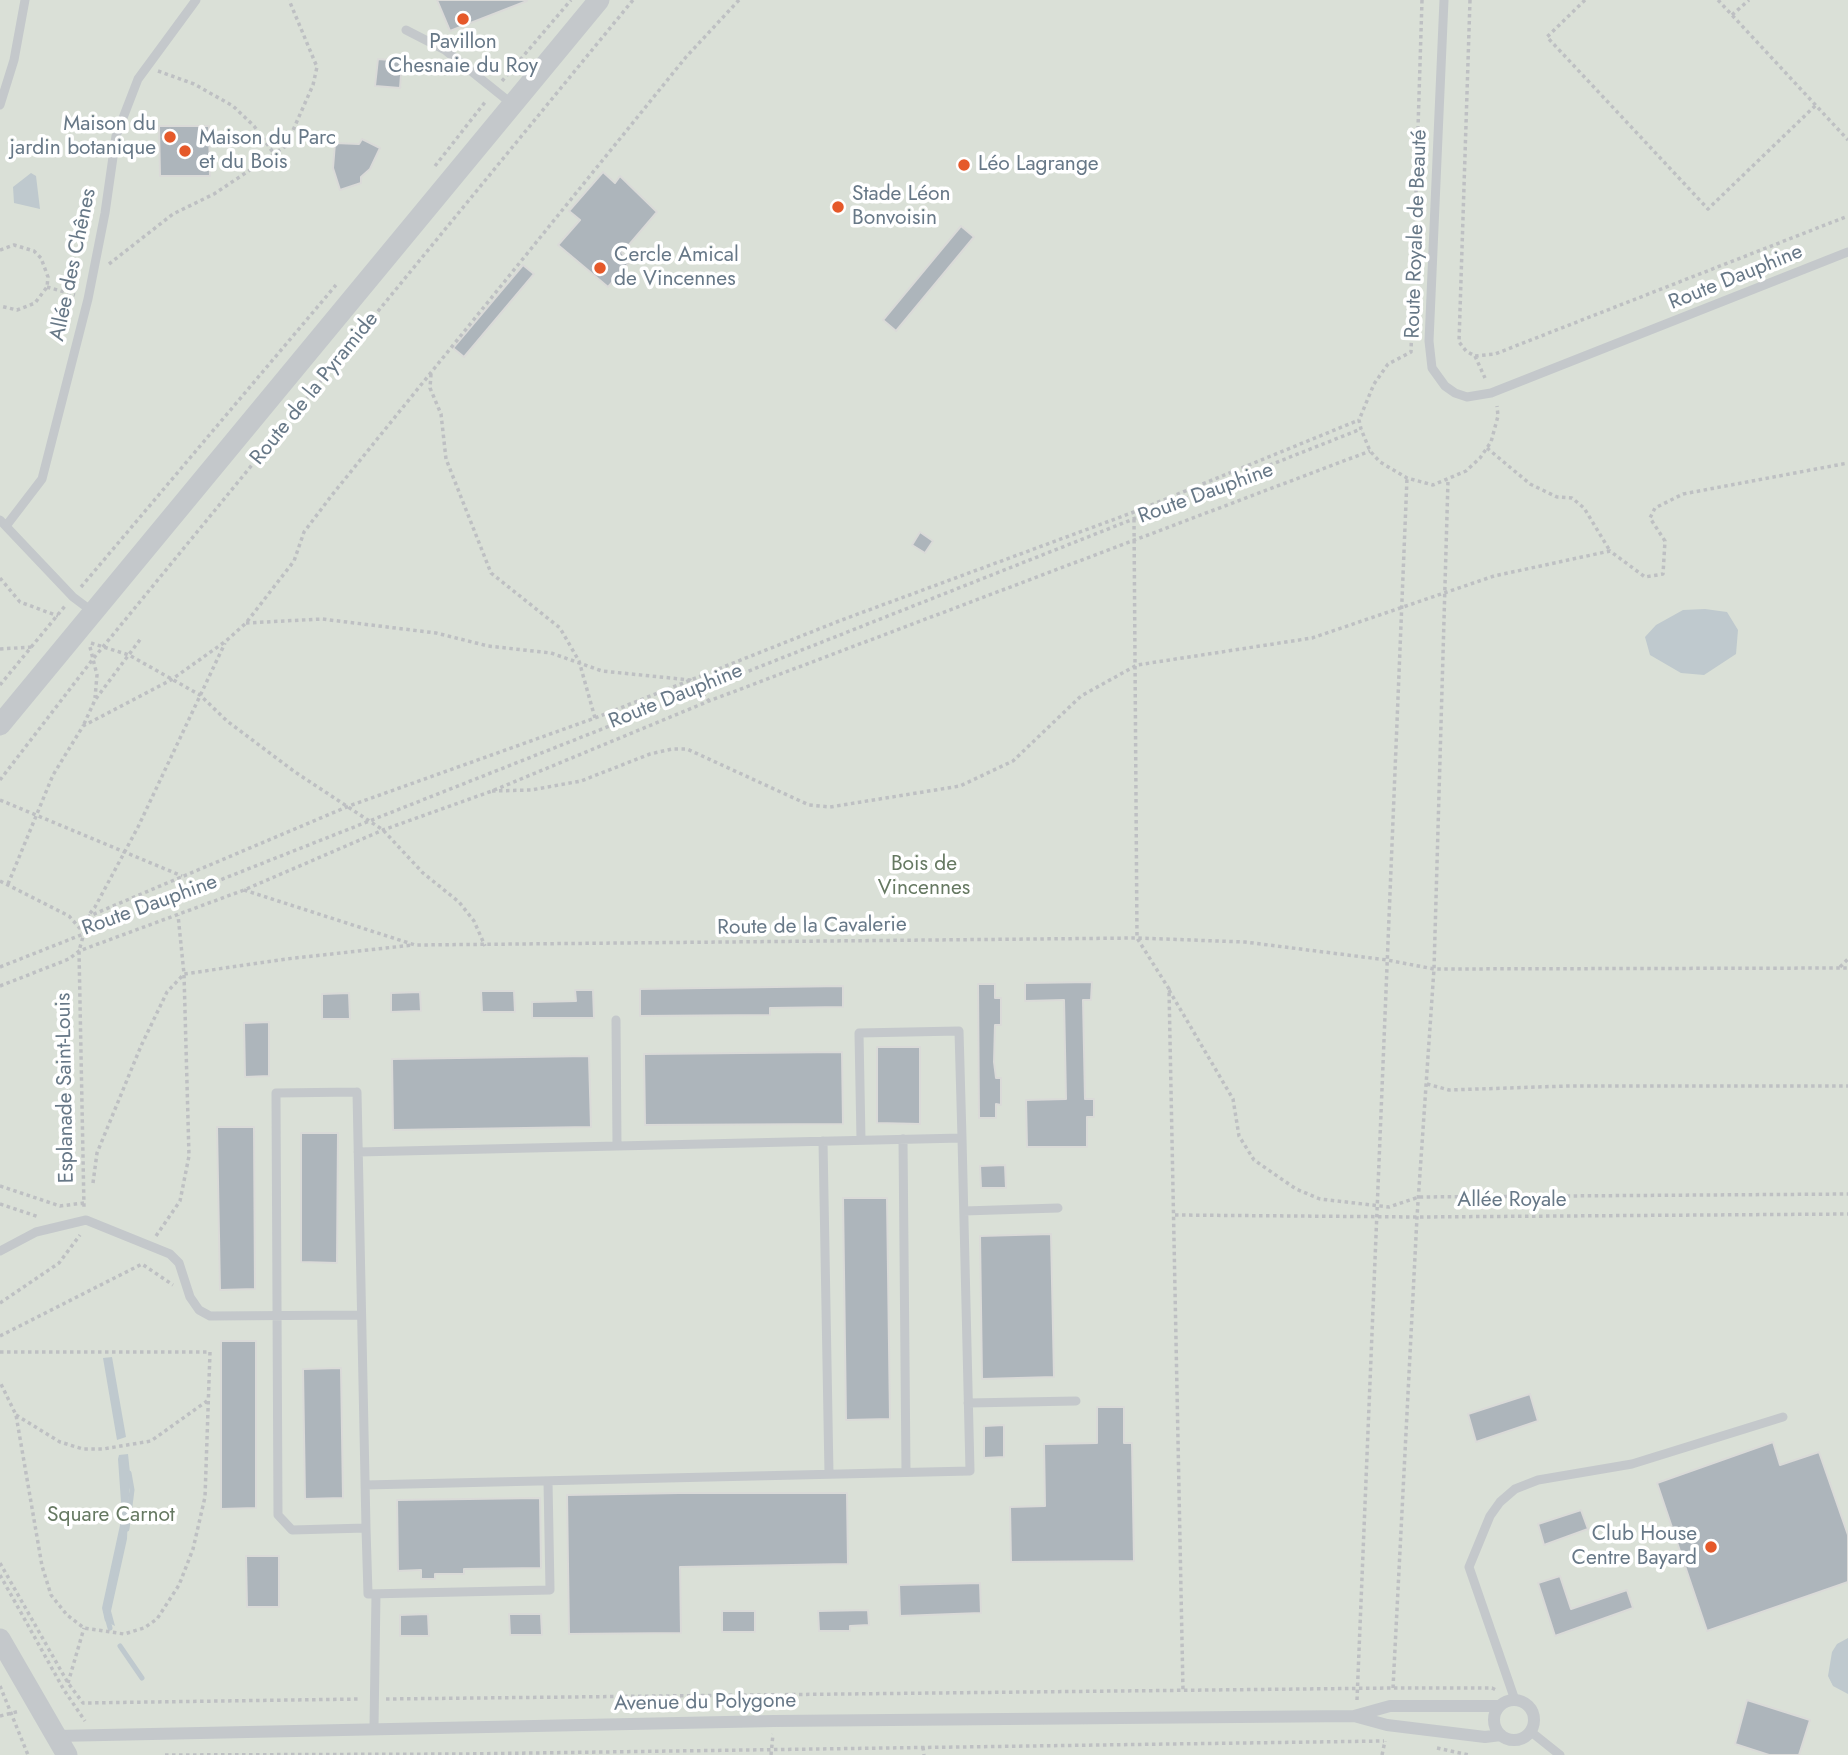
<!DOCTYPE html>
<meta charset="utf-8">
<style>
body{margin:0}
canvas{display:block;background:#f9f9f6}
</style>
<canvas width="1848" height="1755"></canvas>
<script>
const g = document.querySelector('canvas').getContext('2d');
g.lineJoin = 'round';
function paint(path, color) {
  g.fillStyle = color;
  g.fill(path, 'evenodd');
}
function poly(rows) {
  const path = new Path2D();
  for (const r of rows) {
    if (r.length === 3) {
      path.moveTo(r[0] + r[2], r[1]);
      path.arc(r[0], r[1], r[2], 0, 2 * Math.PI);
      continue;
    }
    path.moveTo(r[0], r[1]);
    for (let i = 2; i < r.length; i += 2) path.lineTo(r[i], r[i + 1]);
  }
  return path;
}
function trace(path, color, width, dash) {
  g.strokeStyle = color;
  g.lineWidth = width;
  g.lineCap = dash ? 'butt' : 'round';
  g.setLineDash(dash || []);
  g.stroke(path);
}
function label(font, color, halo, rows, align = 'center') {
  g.font = font + ' Jost,sans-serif';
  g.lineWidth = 7;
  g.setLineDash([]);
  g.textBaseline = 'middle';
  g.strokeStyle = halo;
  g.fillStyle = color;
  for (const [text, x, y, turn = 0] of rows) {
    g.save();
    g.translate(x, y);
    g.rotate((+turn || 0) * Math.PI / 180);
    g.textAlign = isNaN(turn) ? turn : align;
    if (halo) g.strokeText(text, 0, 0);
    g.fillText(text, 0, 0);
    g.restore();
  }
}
const green = poly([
 [0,0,1848,0,1848,1755,0,1755]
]);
const water = poly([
 [31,173,36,176,40,209,14,203,13,187],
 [1705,609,1727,612,1738,630,1736,654,1704,675,1681,673,1650,655,1645,637,1656,625,1683,610],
 [112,1357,126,1437,117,1440,103,1358],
 [128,1454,130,1473,127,1539,111,1611,115,1626,105,1621,102,1608,122,1516,118,1459,119,1455],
 [1848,1638,1848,1694,1833,1686,1828,1676,1832,1652,1837,1644]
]);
const stream = poly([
 [127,1529,132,1490,129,1473],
 [107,1617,110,1628],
 [120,1646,142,1678]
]);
const building = poly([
 [437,0,527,0,527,1,450,31,437,0],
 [378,59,402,61,400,88,375,86,378,59],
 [159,126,209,126,210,176,160,176,159,126],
 [362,139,380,148,370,169,361,177,361,183,340,190,333,168,335,143,359,144,362,139],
 [603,172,615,183,620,176,657,212,622,253,629,263,608,287,558,245,580,220,569,211,603,172],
 [961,226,974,237,896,331,883,320,961,226],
 [523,265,534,274,464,357,453,348,523,265],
 [920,532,933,541,925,553,912,545,920,532],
 [1092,982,1091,1000,1083,1000,1085,1099,1094,1099,1094,1117,1087,1117,1087,1147,1027,1147,1026,1100,1066,1099,1064,1000,1025,1001,1025,983,1092,982],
 [978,984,995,984,995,998,1001,998,1001,1025,995,1025,994,1062,996,1078,1001,1078,1001,1105,996,1104,996,1118,979,1118,978,984],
 [843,986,843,1007,770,1008,770,1015,640,1016,640,989,843,986],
 [575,990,593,990,594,1018,532,1018,532,1002,576,1001,575,990],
 [481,991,514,991,515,1012,482,1012,481,991],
 [420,992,421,1011,391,1012,391,993,420,992],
 [349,993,350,1019,322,1019,322,994,349,993],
 [269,1022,269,1076,245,1077,244,1023,269,1022],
 [877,1047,920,1047,920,1124,877,1123,877,1047],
 [842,1052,843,1124,645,1125,644,1054,842,1052],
 [589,1056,591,1127,393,1130,392,1059,589,1056],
 [217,1127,254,1127,255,1289,220,1290,217,1127],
 [301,1133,338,1133,337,1263,301,1262,301,1133],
 [1005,1165,1006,1188,981,1188,980,1166,1005,1165],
 [843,1198,887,1198,890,1419,846,1420,843,1198],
 [1051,1234,1054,1377,982,1379,980,1236,1051,1234],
 [221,1341,256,1341,256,1508,221,1509,221,1341],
 [341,1368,343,1498,305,1499,303,1369,341,1368],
 [1530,1394,1538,1421,1476,1442,1468,1414,1530,1394],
 [1097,1407,1124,1407,1124,1443,1132,1443,1134,1561,1011,1562,1010,1507,1045,1506,1044,1444,1097,1443,1097,1407],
 [1004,1425,1004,1457,984,1458,984,1426,1004,1425],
 [1773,1442,1780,1465,1819,1452,1848,1535,1848,1582,1707,1631,1657,1483,1773,1442],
 [679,1493,847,1493,848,1564,680,1567,681,1633,569,1634,567,1495,679,1493],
 [540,1498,541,1568,464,1569,464,1574,435,1574,435,1579,421,1579,421,1570,398,1571,397,1500,540,1498],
 [1581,1510,1588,1529,1544,1545,1538,1524,1581,1510],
 [246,1556,279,1556,279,1607,247,1607,246,1556],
 [1560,1576,1571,1609,1627,1590,1633,1608,1555,1636,1538,1583,1560,1576],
 [980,1583,981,1613,900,1616,899,1585,980,1583],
 [868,1610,869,1625,850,1626,850,1631,819,1631,818,1611,868,1610],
 [722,1611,755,1611,755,1632,722,1632,722,1611],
 [428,1614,429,1636,400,1636,400,1615,428,1614],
 [509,1614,541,1614,542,1635,510,1635,509,1614],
 [1747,1700,1810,1720,1799,1755,1769,1755,1735,1744,1747,1700]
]);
const path = poly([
 [1422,0,1411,352,1388,364,1374,384,1359,420,1361,429,1370,451,1380,462,1407,478,1433,485,1466,471,1480,458,1491,442,1498,416,1497,406],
 [1470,0,1459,342,1466,351,1475,356,1495,354,1848,216],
 [1585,0,1547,37,1708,209,1816,105],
 [1718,0,1848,140],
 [1732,15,1749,0],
 [158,71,194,84,233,106,254,126,275,155],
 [502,81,571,0],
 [435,166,486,101],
 [0,250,14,245,34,251,41,258,48,277,47,287,35,303,17,310,0,306],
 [109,264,173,214,214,194,286,146,313,85,317,67,289,0],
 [47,287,75,295],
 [1475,356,1485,378],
 [431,374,430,388,441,414,446,459,491,573,560,628,579,661,595,718],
 [1487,448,1530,484,1557,497,1572,498,1584,508,1610,551],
 [1134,519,1137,938,1169,989,1183,1691],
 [0,578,20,602,58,616],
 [81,587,336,285],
 [246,623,322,619,436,633,488,646,551,653,602,671,690,680,709,701],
 [91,643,129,655,200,695,227,721,295,772,383,830,423,873,459,902,474,921,485,946],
 [90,647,97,675,95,698],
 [0,649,32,647],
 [0,685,65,606],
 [84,724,95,700,142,637],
 [0,780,93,659,633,0],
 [492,791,531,790,581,781,650,754,672,749,687,749,809,805,830,807,960,786,1013,761,1081,696,1137,665,1312,638,1494,576,1610,551,1645,577,1663,574,1665,541,1650,518,1655,508,1683,494,1848,463],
 [0,800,182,876],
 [0,881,69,916,84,933,79,951,84,1208],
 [8,884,53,775,83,726,171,680,226,641,246,623,294,561,304,532,332,495,686,57,739,0],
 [244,890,415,945,1137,938,1245,942,1387,960,1434,969,1848,968],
 [87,917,349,806,595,718,839,621,1134,512,1359,420],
 [84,933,87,917,95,907,138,827,225,643],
 [0,967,1361,429],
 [1840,967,1848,959],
 [0,986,69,959,79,951,244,890,383,830,492,791,709,701,1370,451],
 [1169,990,1233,1099,1239,1136,1254,1160,1296,1189,1320,1199,1389,1207,1419,1197,1848,1194],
 [1427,1084,1449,1090,1567,1086,1848,1086],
 [93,1183,97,1153,141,1046,167,992,184,974,286,959,413,945],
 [0,1186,60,1206,84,1203],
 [0,1204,39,1217],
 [1175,1215,1417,1217,1848,1214],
 [156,1236,180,1201,189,1156,184,974,178,915],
 [0,1303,59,1263,80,1235],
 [0,1336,142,1264,173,1285],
 [0,1352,210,1352,205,1497,193,1549,179,1585,157,1619,144,1628,124,1634,84,1628,67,1615,51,1595,42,1566,16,1415,0,1382],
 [16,1415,60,1442,83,1449,103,1449,151,1441,207,1401],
 [0,1563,68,1683,83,1703,361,1699],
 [0,1575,64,1690,85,1721],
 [68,1683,84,1628],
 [0,1686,28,1755],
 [1393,1688,1417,1217,1434,969,1448,480],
 [386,1699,1393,1688,1492,1688,1498,1691],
 [1357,1700,1407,478],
 [0,1716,20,1711],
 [923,1747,924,1755],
 [1437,1748,1469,1755],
 [165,1755,461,1754,1384,1741],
 [771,1755,773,1734],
 [1382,1755,1385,1741]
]);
const service = poly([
 [1444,0,1429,341,1432,368,1445,386,1455,393,1467,397,1491,393,1848,252],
 [406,30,445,50,512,104],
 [0,105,14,60,25,0],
 [0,520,73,597,93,612],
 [6,526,42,479,88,299,105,213,116,136,138,79,196,0],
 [616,1020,617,1146],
 [357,1092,366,1528,292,1530,278,1515,276,1093,357,1092],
 [903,1139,906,1472],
 [861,1140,859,1033,959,1031,962,1138],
 [823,1141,829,1474],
 [358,1152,962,1138,970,1471,365,1485],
 [964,1211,1058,1208],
 [0,1251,36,1232,86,1220,170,1254,179,1263,190,1297,199,1310,210,1316,361,1315],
 [968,1403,1076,1401],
 [366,1528,368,1594,550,1590,548,1481],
 [1515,1700,1469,1567,1490,1516,1500,1502,1515,1489,1538,1480,1632,1464,1783,1417],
 [374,1727,376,1594],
 [1530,1731,1560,1755]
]);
const pedestrian = poly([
 [1514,1720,20],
 [1354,1716,1387,1725,1485,1737,1501,1735],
 [56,1736,774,1721,1354,1716,1390,1706,1499,1706]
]);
const tertiary = poly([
 [0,725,599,0],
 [0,1639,67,1755]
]);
const markers = [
 [463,19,7,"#e5592a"],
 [170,137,7,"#e5592a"],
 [185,151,7,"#e5592a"],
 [964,165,7,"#e5592a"],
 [838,207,7,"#e5592a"],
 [600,268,7,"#e5592a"],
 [1711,1547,7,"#e5592a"]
];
const poiNames = [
 ["Pavillon",463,43,"center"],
 ["Chesnaie du Roy",463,67,"center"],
 ["Maison du",156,125,"right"],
 ["jardin botanique",156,149,"right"],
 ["Maison du Parc",199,139],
 ["et du Bois",199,163],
 ["Léo Lagrange",978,165],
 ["Stade Léon",852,195],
 ["Bonvoisin",852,219],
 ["Cercle Amical",614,256],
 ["de Vincennes",614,280],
 ["Club House",1697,1535,"right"],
 ["Centre Bayard",1697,1559,"right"]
];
const streetNames = [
 ["Route Royale de Beauté",1417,234,-88],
 ["Allée des Chênes",74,265,-78],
 ["Route Dauphine",1736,278,-22],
 ["Route de la Pyramide",315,389,-51],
 ["Route Dauphine",1206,494,-20],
 ["Route Dauphine",676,697,-22],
 ["Route Dauphine",150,906,-20],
 ["Route de la Cavalerie",812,927,-1],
 ["Esplanade Saint-Louis",66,1088,-91],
 ["Allée Royale",1512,1201],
 ["Avenue du Polygone",705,1703,-1]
];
const parkNames = [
 ["Bois de",924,865],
 ["Vincennes",924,889],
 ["Square Carnot",111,1516]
];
paint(green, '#dae0d7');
paint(water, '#bfc9ce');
trace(stream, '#bfc9ce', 5);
paint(building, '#adb5bb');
trace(building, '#dadad8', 2);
trace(path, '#bec0c3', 3.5, [3.5, 3.5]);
trace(service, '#c4c8cb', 9);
trace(pedestrian, '#c4c8cb', 12);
trace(tertiary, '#c4c8cb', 21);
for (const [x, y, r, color] of markers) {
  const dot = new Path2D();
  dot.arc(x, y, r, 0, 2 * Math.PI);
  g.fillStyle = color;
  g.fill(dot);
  trace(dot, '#fff', 2.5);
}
label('21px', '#677887', '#fff', poiNames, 'left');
label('21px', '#677887', '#fff', streetNames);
label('21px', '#667962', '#fff', parkNames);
</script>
